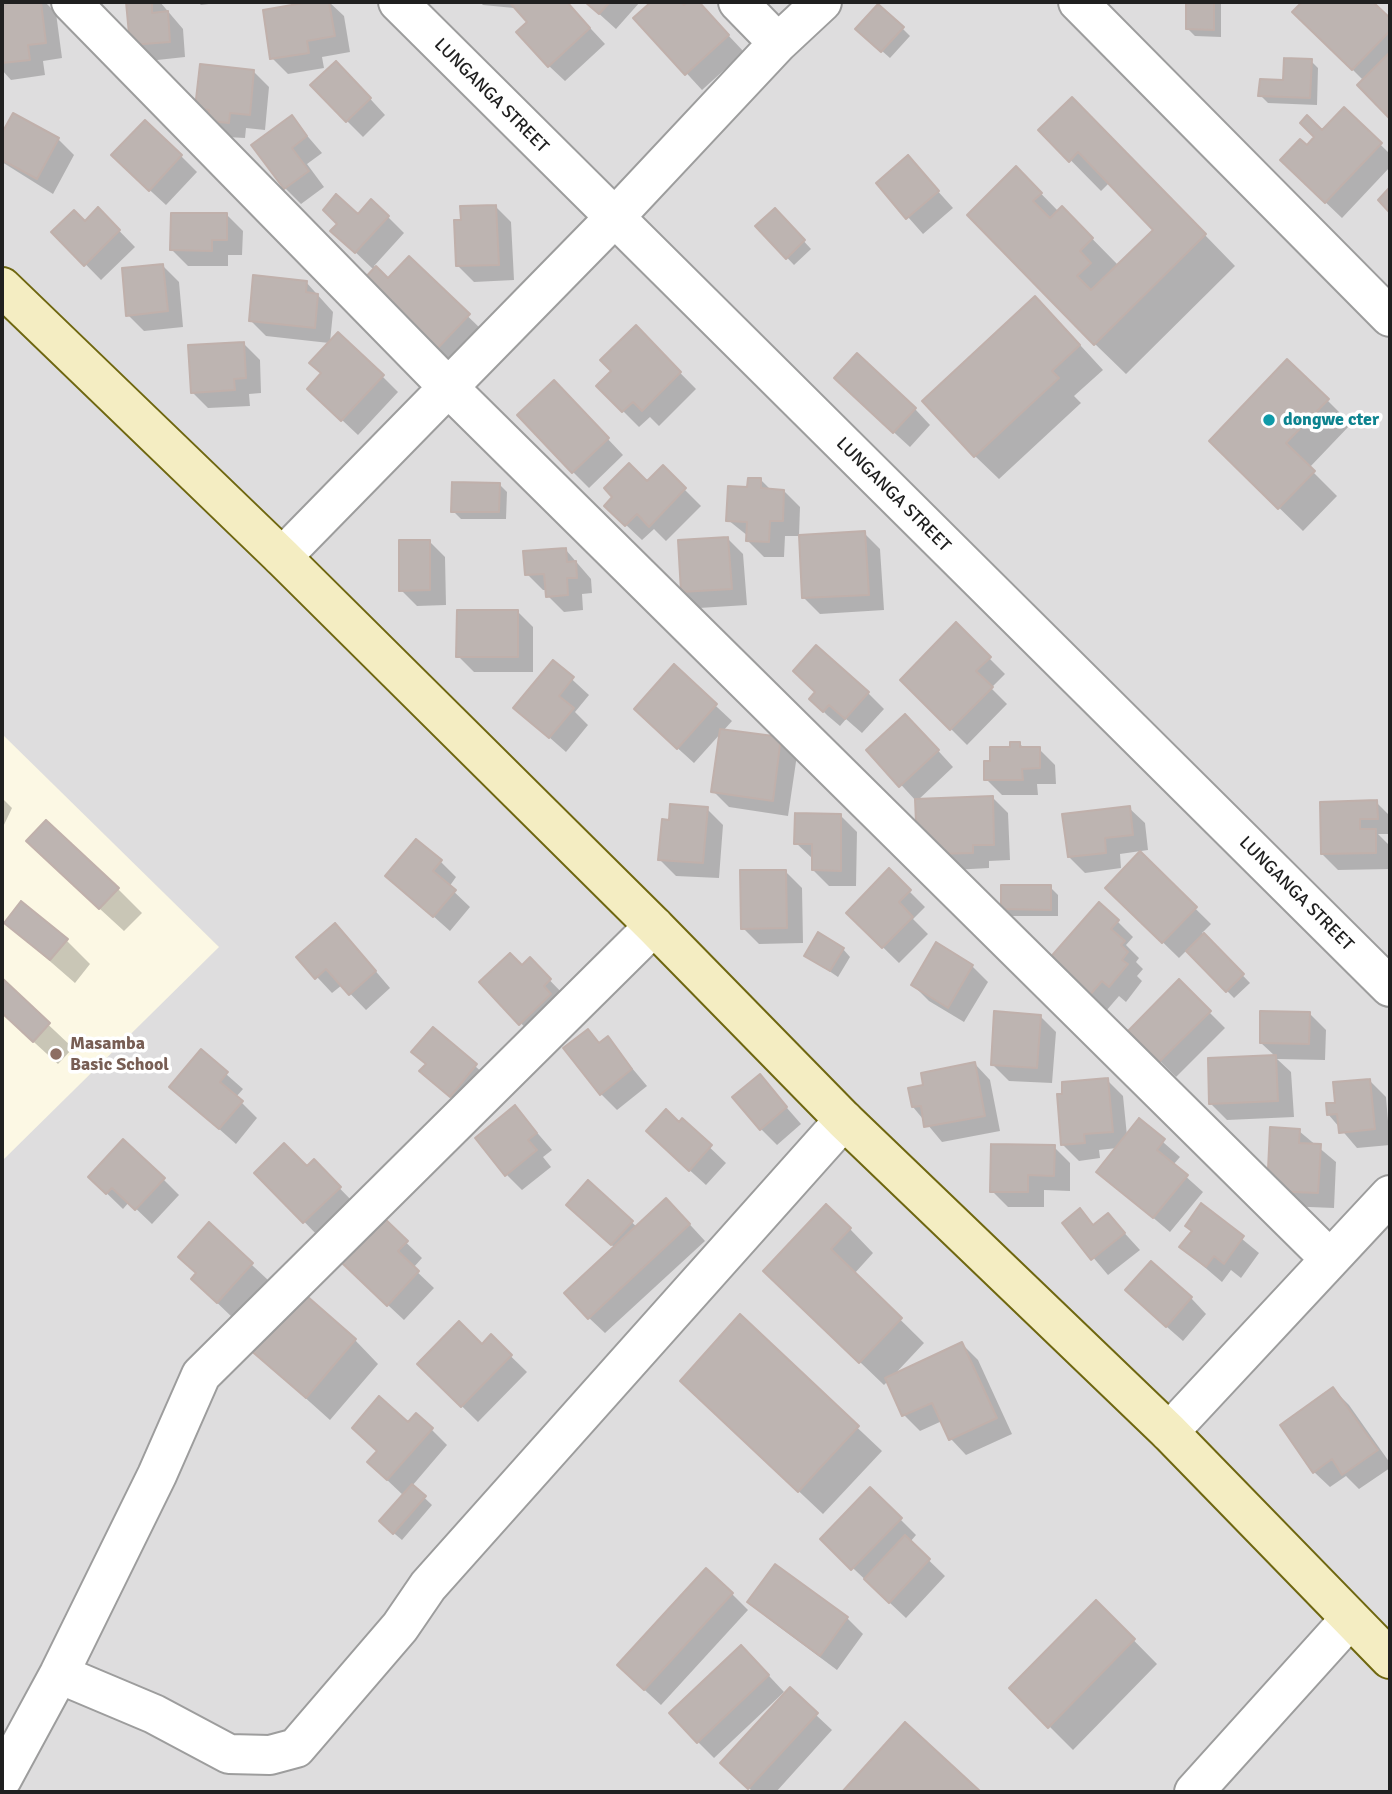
<!DOCTYPE html>
<style>
body{margin:0}
#map{position:relative;width:1392px;height:1794px;overflow:hidden;background:#f0ece8;font-family:Signika,sans-serif}
canvas{display:block}
.frame{position:absolute;inset:0;border:4px solid #202020;pointer-events:none}
</style>
<div id="map">
<canvas width="1392" height="1794"></canvas>
<div class="frame"></div>
</div>
<script>
const g = document.querySelector('canvas').getContext('2d');
g.lineJoin = 'round';
function paint(path, color) {
  g.fillStyle = color;
  g.fill(path, 'evenodd');
}
function poly(rows) {
  const path = new Path2D();
  for (const r of rows) {
    path.moveTo(r[0], r[1]);
    for (let i = 2; i < r.length; i += 2) path.lineTo(r[i], r[i + 1]);
  }
  return path;
}
function trace(path, color, width, dash) {
  g.strokeStyle = color;
  g.lineWidth = width;
  g.lineCap = dash ? 'butt' : 'round';
  g.setLineDash(dash || []);
  g.stroke(path);
}
function label(font, color, halo, rows, align = 'center') {
  g.font = font + ' Signika,sans-serif';
  g.lineWidth = 7;
  g.setLineDash([]);
  g.textBaseline = 'middle';
  g.strokeStyle = halo;
  g.fillStyle = color;
  for (const [text, x, y, turn = 0] of rows) {
    g.save();
    g.translate(x, y);
    g.rotate((+turn || 0) * Math.PI / 180);
    g.textAlign = isNaN(turn) ? turn : align;
    if (halo) g.strokeText(text, 0, 0);
    g.fillText(text, 0, 0);
    g.restore();
  }
}
const residential = poly([
 [2,2,1390,2,1390,1792,2,1792]
]);
const education = poly([
 [2,734,219,947,2,1161]
]);
const shadow = poly([
 [2,2,45,2,56,13,62,58,43,61,45,75,11,80,2,70],
 [128,2,160,2,183,29,185,57,148,61,132,45],
 [198,2,224,2,201,5],
 [320,2,329,2,344,16,350,52,322,57,324,68,288,74,272,58,265,11],
 [480,2,566,2,605,44,565,81,549,66,530,22,514,5,514,8,483,5],
 [586,2,640,2,616,29],
 [654,2,680,2,685,6,690,2,697,2,744,52,702,90,636,18],
 [1188,2,1221,2,1221,37,1195,36,1188,29],
 [1305,2,1371,2,1390,21,1390,116,1360,85,1364,81,1295,12],
 [902,28,910,36,890,58,865,36],
 [1311,61,1318,68,1317,105,1268,103,1260,95,1285,82],
 [253,71,269,87,265,130,246,128,245,138,227,137,197,108],
 [352,79,385,115,363,137,347,121],
 [1344,109,1390,154,1390,167,1342,218,1298,176,1307,148],
 [13,115,58,139,74,155,53,194,2,162,2,137],
 [291,117,322,153,307,164,324,187,301,204,285,188],
 [1041,130,1103,130,1235,266,1126,374,1095,344,1016,168,1059,212,1062,208,1119,266,1156,230,1110,182,1101,191],
 [181,156,197,172,166,205,129,171],
 [908,158,953,208,923,234,878,183],
 [495,206,511,222,514,280,474,282,458,266],
 [98,209,135,247,101,280,54,232,85,223],
 [775,210,811,249,794,265,757,226],
 [227,215,243,231,242,255,228,255,228,266,188,266,172,250],
 [358,217,388,217,404,233,374,266,389,280,409,259,484,332,452,366,364,281,374,270,349,246],
 [163,266,179,282,183,327,144,331,128,315],
 [306,282,333,312,330,342,382,376,398,392,358,435,325,404,323,374,329,343,266,336,250,320],
 [1059,322,1103,370,1074,396,1081,403,999,479,975,456],
 [636,328,696,389,659,426,650,417,639,427,598,386,613,371],
 [244,344,260,360,261,393,249,394,250,406,208,408,192,392],
 [852,394,915,409,930,425,910,447],
 [570,399,623,455,589,488,573,472],
 [1327,400,1351,424,1309,468,1337,496,1303,531,1235,465],
 [663,468,701,506,666,541,654,529,642,540,606,506,647,483],
 [761,480,772,491,784,491,800,507,799,536,785,536,784,557,764,557,748,541,748,536,728,520,749,489],
 [499,484,507,492,506,519,461,519,453,511],
 [864,533,880,549,884,610,820,614,804,598],
 [727,538,743,554,747,605,699,608,683,592],
 [429,541,445,557,446,605,417,606,401,590],
 [566,550,591,579,592,593,582,594,583,610,564,612,548,596,547,590,543,590,527,574],
 [517,611,533,627,533,672,474,672,458,656],
 [956,625,1005,674,991,688,1007,704,967,745,902,680],
 [553,662,589,695,575,712,588,725,566,752,516,708],
 [674,667,732,721,723,731,781,739,797,755,788,816,729,807,713,791,721,733,694,763,652,725],
 [817,692,868,693,884,709,862,733,846,719,840,726,827,715,811,699],
 [921,732,953,767,917,801,992,797,1008,813,1010,860,989,861,989,868,953,870,917,802,869,750],
 [1020,744,1025,749,1039,749,1055,765,1056,784,1037,784,1038,795,1002,795,986,779,991,763],
 [2,798,12,808,2,829],
 [1376,802,1390,816,1390,834,1378,834,1390,846,1390,869,1338,870,1322,854],
 [1129,808,1145,823,1148,850,1120,854,1121,868,1085,873,1069,857],
 [707,809,723,825,719,878,676,876,660,860,670,822],
 [841,816,857,832,856,886,829,886,813,870,813,859,796,843],
 [1140,854,1211,924,1202,933,1250,983,1234,998,1187,950,1179,958,1107,888],
 [441,862,456,877,449,887,470,907,450,931,388,876],
 [52,865,118,889,142,913,124,931],
 [889,871,925,907,913,919,928,934,899,963,848,913],
 [786,872,802,888,803,943,759,944,743,928],
 [1050,887,1058,895,1058,916,1010,916,1002,908],
 [1117,921,1133,937,1126,945,1139,958,1136,962,1143,969,1137,976,1142,981,1126,1002,1119,996,1106,1011,1066,976],
 [6,923,66,940,90,964,75,983],
 [350,941,390,988,366,1010,342,985,332,993,317,977],
 [843,949,850,957,838,977,807,956],
 [530,960,565,996,536,1039,482,982,522,967],
 [972,966,988,982,964,1022,929,1001,913,985],
 [2,981,73,1048,58,1064,2,1013],
 [1179,982,1225,1028,1176,1077,1130,1031],
 [1310,1014,1326,1030,1325,1060,1277,1059,1291,1072,1294,1117,1227,1120,1211,1104,1275,1056,1261,1043],
 [1040,1016,1056,1032,1052,1083,1009,1081,993,1065],
 [433,1029,492,1081,467,1111,422,1071,427,1065,414,1052],
 [588,1031,600,1044,607,1038,647,1086,617,1110,601,1094],
 [201,1052,243,1089,236,1097,257,1118,236,1144,172,1087],
 [975,1064,990,1080,1000,1131,942,1142,913,1107],
 [759,1076,801,1124,777,1145,761,1129],
 [1107,1080,1123,1096,1127,1136,1139,1121,1180,1157,1173,1165,1203,1192,1170,1232,1098,1171,1117,1148,1099,1150,1100,1158,1079,1161,1063,1145],
 [1370,1081,1386,1097,1390,1145,1357,1148,1328,1114,1337,1104],
 [515,1107,552,1150,543,1157,551,1167,522,1190,507,1175],
 [682,1121,726,1163,706,1185,664,1147],
 [1299,1131,1336,1162,1334,1208,1285,1206],
 [1054,1147,1070,1163,1070,1191,1044,1190,1044,1207,1008,1207,992,1191],
 [314,1162,355,1204,320,1238,257,1173,307,1169],
 [90,1177,163,1179,179,1195,152,1224,129,1202,123,1209],
 [588,1183,637,1227,682,1216,705,1241,605,1333,589,1318,615,1248,585,1221],
 [1202,1206,1259,1253,1241,1278,1231,1270,1222,1282,1181,1247,1193,1232],
 [1080,1211,1095,1226,1108,1215,1140,1250,1108,1275,1064,1223],
 [384,1221,422,1258,413,1268,434,1288,404,1320,360,1279],
 [209,1225,268,1280,233,1318,209,1295,198,1274],
 [850,1229,873,1253,854,1274,924,1343,893,1376,962,1344,978,1360,1012,1434,966,1455,951,1439,942,1421,920,1431,904,1415,888,1381,884,1385,765,1271],
 [1191,1298,1206,1314,1183,1341,1143,1306],
 [740,1317,882,1451,823,1514,706,1404],
 [491,1337,527,1372,478,1422,419,1364,482,1347],
 [355,1340,378,1364,330,1420,243,1342],
 [1333,1389,1349,1405,1390,1463,1390,1468,1359,1489,1346,1476,1330,1487,1314,1472],
 [409,1424,431,1429,447,1445,412,1486,432,1505,402,1540,389,1529,404,1496,385,1478],
 [870,1489,916,1535,910,1542,945,1576,906,1618,822,1539],
 [732,1594,748,1610,661,1705,635,1681],
 [750,1601,847,1618,863,1634,837,1670,766,1617],
 [1096,1602,1157,1664,1073,1750,1011,1688],
 [757,1663,784,1692,714,1758,698,1742],
 [816,1715,832,1730,776,1792,753,1792,723,1763],
 [906,1725,979,1792,844,1792]
]);
const building = poly([
 [2,2,41,2,46,43,28,45,30,60,2,63,2,2],
 [126,2,152,2,152,13,168,11,170,42,130,45,126,2],
 [309,2,329,2,335,36,307,41,309,53,270,59,263,10,309,2],
 [513,2,567,2,590,28,548,67,516,32,527,22,511,4,513,2],
 [585,2,610,2,599,14,585,2],
 [651,2,681,2,684,5,687,2,699,2,729,35,685,75,633,18,651,2],
 [1186,2,1214,2,1214,30,1186,29,1186,2],
 [1302,2,1373,2,1390,18,1390,31,1352,70,1292,12,1302,2],
 [878,4,904,27,881,52,855,29,878,4],
 [1390,52,1390,119,1357,85,1390,52],
 [1284,58,1312,59,1310,98,1258,96,1260,79,1283,80,1284,58],
 [336,61,371,98,346,122,310,85,336,61],
 [200,64,254,70,250,115,230,113,229,123,209,121,209,110,195,108,200,64],
 [1072,97,1206,234,1094,345,967,215,1016,166,1042,193,1033,201,1050,218,1062,206,1093,238,1080,251,1091,263,1077,276,1091,290,1153,230,1078,152,1069,162,1038,130,1072,97],
 [1344,107,1382,143,1325,203,1280,160,1300,139,1307,145,1314,137,1300,123,1307,115,1322,130,1344,107],
 [13,113,59,138,37,179,2,160,2,133,13,113],
 [292,115,307,136,292,148,309,171,284,189,251,145,292,115],
 [145,120,182,155,149,191,111,155,145,120],
 [908,155,939,191,906,219,876,183,908,155],
 [1390,187,1390,213,1378,200,1390,187],
 [336,194,358,214,371,199,389,216,355,253,330,231,337,224,323,210,336,194],
 [496,205,499,265,456,266,454,220,461,220,460,206,496,205],
 [98,207,120,230,84,266,51,232,74,210,85,221,98,207],
 [775,208,805,240,786,259,755,226,775,208],
 [171,213,227,213,227,240,212,240,212,251,170,250,171,213],
 [409,256,470,314,435,351,362,281,376,266,388,278,409,256],
 [163,264,168,311,126,316,122,268,163,264],
 [253,275,307,281,306,292,318,294,315,328,249,321,253,275],
 [1035,296,1080,345,1052,371,1059,378,974,457,922,401,1035,296],
 [636,325,681,372,642,411,633,402,622,412,596,386,611,371,600,360,636,325],
 [338,332,384,375,341,421,307,389,321,373,309,363,338,332],
 [244,342,246,378,234,379,235,390,191,393,188,345,244,342],
 [857,353,916,408,893,433,834,378,857,353],
 [1287,359,1329,399,1286,443,1315,471,1278,509,1209,441,1287,359],
 [554,380,609,438,572,473,517,415,554,380],
 [629,463,647,481,663,465,686,488,649,527,637,514,625,526,604,506,612,497,604,488,629,463],
 [748,478,761,478,761,488,784,490,783,521,770,521,769,542,746,541,747,522,726,521,728,486,747,487,748,478],
 [452,482,500,483,499,512,451,512,452,482],
 [865,531,869,595,802,598,799,535,865,531],
 [728,537,732,589,681,592,678,540,728,537],
 [399,540,430,540,430,590,399,591,399,540],
 [566,548,567,562,576,561,577,578,567,578,568,595,546,597,544,574,525,575,523,551,566,548],
 [457,610,518,610,518,657,456,657,457,610],
 [956,622,991,657,976,671,993,687,950,730,900,680,956,622],
 [816,645,869,692,845,719,829,705,823,712,809,699,815,692,793,671,816,645],
 [553,660,574,677,559,696,574,708,549,738,513,708,553,660],
 [674,664,717,704,677,749,634,709,674,664],
 [905,714,939,750,899,787,866,750,905,714],
 [720,729,781,737,773,801,711,792,720,729],
 [1010,742,1020,742,1020,747,1040,747,1040,768,1022,769,1023,780,984,780,984,761,990,761,990,747,1010,747,1010,742],
 [993,796,994,845,973,845,973,853,936,854,917,847,915,799,993,796],
 [1377,800,1378,819,1360,819,1360,829,1376,829,1376,853,1321,854,1320,802,1377,800],
 [670,804,708,807,703,863,658,860,662,819,669,820,670,804],
 [1130,806,1133,835,1105,838,1106,853,1068,857,1062,814,1130,806],
 [795,813,841,814,841,871,812,870,812,844,794,844,795,813],
 [46,820,119,888,99,909,26,841,46,820],
 [416,839,442,860,433,871,456,890,433,917,385,876,416,839],
 [1140,851,1197,907,1162,943,1105,888,1140,851],
 [889,868,911,890,899,902,913,917,882,948,846,913,889,868],
 [740,870,786,870,787,928,741,929,740,870],
 [1001,885,1051,885,1051,910,1001,909,1001,885],
 [21,901,68,939,50,960,4,923,21,901],
 [1099,902,1119,920,1111,929,1125,941,1121,945,1128,952,1122,960,1128,964,1109,987,1102,981,1089,996,1048,960,1099,902],
 [335,923,376,971,349,995,326,969,315,979,296,957,335,923],
 [818,932,844,948,830,971,804,956,818,932],
 [1204,933,1244,974,1226,992,1186,951,1204,933],
 [936,942,973,965,948,1008,911,985,936,942],
 [510,953,522,965,530,957,551,979,544,986,551,994,519,1025,479,982,510,953],
 [2,978,50,1023,33,1042,2,1013,2,978],
 [1179,979,1211,1011,1159,1062,1128,1031,1179,979],
 [994,1011,1041,1015,1037,1068,991,1065,994,1011],
 [1260,1011,1310,1012,1309,1044,1260,1043,1260,1011],
 [433,1027,477,1064,450,1097,419,1071,426,1064,411,1052,433,1027],
 [588,1029,599,1043,608,1036,632,1069,600,1095,563,1048,588,1029],
 [201,1049,228,1072,220,1082,243,1101,219,1129,169,1087,201,1049],
 [1276,1055,1278,1101,1209,1104,1208,1058,1276,1055],
 [975,1062,985,1116,924,1127,921,1106,912,1107,908,1088,923,1085,921,1073,975,1062],
 [760,1074,787,1107,760,1130,732,1097,760,1074],
 [1108,1078,1113,1132,1084,1134,1085,1143,1061,1145,1057,1094,1062,1094,1062,1082,1108,1078],
 [1370,1079,1375,1129,1339,1133,1337,1114,1327,1115,1326,1103,1335,1103,1333,1082,1370,1079],
 [515,1105,537,1133,528,1140,537,1150,505,1176,475,1138,515,1105],
 [666,1109,679,1122,682,1118,712,1145,689,1171,646,1131,666,1109],
 [1139,1118,1165,1139,1157,1150,1188,1175,1153,1218,1096,1172,1139,1118],
 [1270,1127,1300,1129,1299,1143,1321,1144,1318,1193,1267,1191,1270,1127],
 [123,1139,165,1178,135,1210,112,1188,106,1194,88,1177,123,1139],
 [284,1143,307,1166,314,1159,341,1187,303,1223,254,1173,284,1143],
 [991,1144,1055,1145,1054,1176,1028,1175,1028,1192,990,1192,991,1144],
 [588,1180,633,1221,611,1245,566,1205,588,1180],
 [666,1198,690,1224,588,1319,564,1293,666,1198],
 [1201,1203,1244,1236,1224,1264,1214,1256,1206,1267,1179,1247,1192,1231,1185,1226,1201,1203],
 [826,1204,851,1228,831,1249,902,1318,859,1363,763,1271,826,1204],
 [1080,1208,1093,1225,1108,1213,1125,1233,1091,1260,1062,1223,1080,1208],
 [384,1218,408,1241,398,1251,419,1271,387,1306,342,1263,384,1218],
 [209,1222,253,1263,217,1303,191,1279,196,1273,178,1257,209,1222],
 [1151,1261,1192,1297,1166,1327,1125,1290,1151,1261],
 [300,1290,356,1339,306,1398,241,1342,300,1290],
 [740,1314,859,1426,798,1492,680,1381,740,1314],
 [459,1321,482,1344,491,1334,512,1355,461,1407,417,1364,459,1321],
 [962,1342,997,1418,949,1440,932,1403,902,1416,885,1378,962,1342],
 [1333,1387,1378,1450,1342,1475,1332,1459,1313,1473,1280,1425,1333,1387],
 [379,1396,408,1422,416,1413,433,1428,387,1480,367,1462,377,1451,352,1428,379,1396],
 [412,1484,426,1496,393,1534,379,1521,412,1484],
 [870,1487,902,1518,851,1570,820,1539,870,1487],
 [905,1535,930,1559,889,1603,864,1579,905,1535],
 [775,1564,848,1617,820,1656,747,1602,775,1564],
 [706,1568,733,1593,644,1690,617,1665,706,1568],
 [1096,1600,1135,1639,1048,1728,1009,1688,1096,1600],
 [741,1645,769,1675,697,1743,669,1713,741,1645],
 [790,1687,818,1713,748,1789,720,1763,790,1687],
 [905,1722,981,1792,842,1792,905,1722]
]);
const street = poly([
 [71,2,447,386,1330,1259],
 [398,2,1390,987],
 [738,2,778,43],
 [1078,2,1390,317],
 [282,557,613,219,778,43,822,2],
 [1169,1432,1390,1195],
 [59,1674,154,1714,229,1754,270,1755,296,1748,400,1627,428,1586,844,1120],
 [2,1779,59,1674,157,1475,201,1375,654,926],
 [1194,1792,1350,1619]
]);
const secondary = poly([
 [2,287,282,557,654,926,844,1120,1169,1432,1390,1659]
]);
const markers = [
 [1269,420,7,"#0f9aa8"],
 [56,1054,7,"#8d6e63"]
];
const streetNames = [
 ["LUNGANGA STREET",491,96,45],
 ["LUNGANGA STREET",893,495,45],
 ["LUNGANGA STREET",1296,894,45]
];
const cultureNames = [
 ["dongwe cter",1283,420]
];
const educationNames = [
 ["Masamba",70,1044],
 ["Basic School",70,1065]
];
paint(residential, '#deddde');
paint(education, '#fcf8e4');
paint(shadow, '#0003');
paint(building, '#bdb4b1');
trace(building, '#c0b0ab', 2);
trace(street, '#9d9d9d', 42);
trace(secondary, '#6f6710', 42);
trace(street, '#fff', 38);
trace(secondary, '#f4edc2', 38);
for (const [x, y, r, color] of markers) {
  const dot = new Path2D();
  dot.arc(x, y, r, 0, 2 * Math.PI);
  g.fillStyle = color;
  g.fill(dot);
  trace(dot, '#fff', 2.5);
}
label('18px', '#202020', '#fff', streetNames);
label('bold 18px', '#0d838f', '#fff', cultureNames, 'left');
label('bold 18px', '#785e54', '#fff', educationNames, 'left');
</script>
